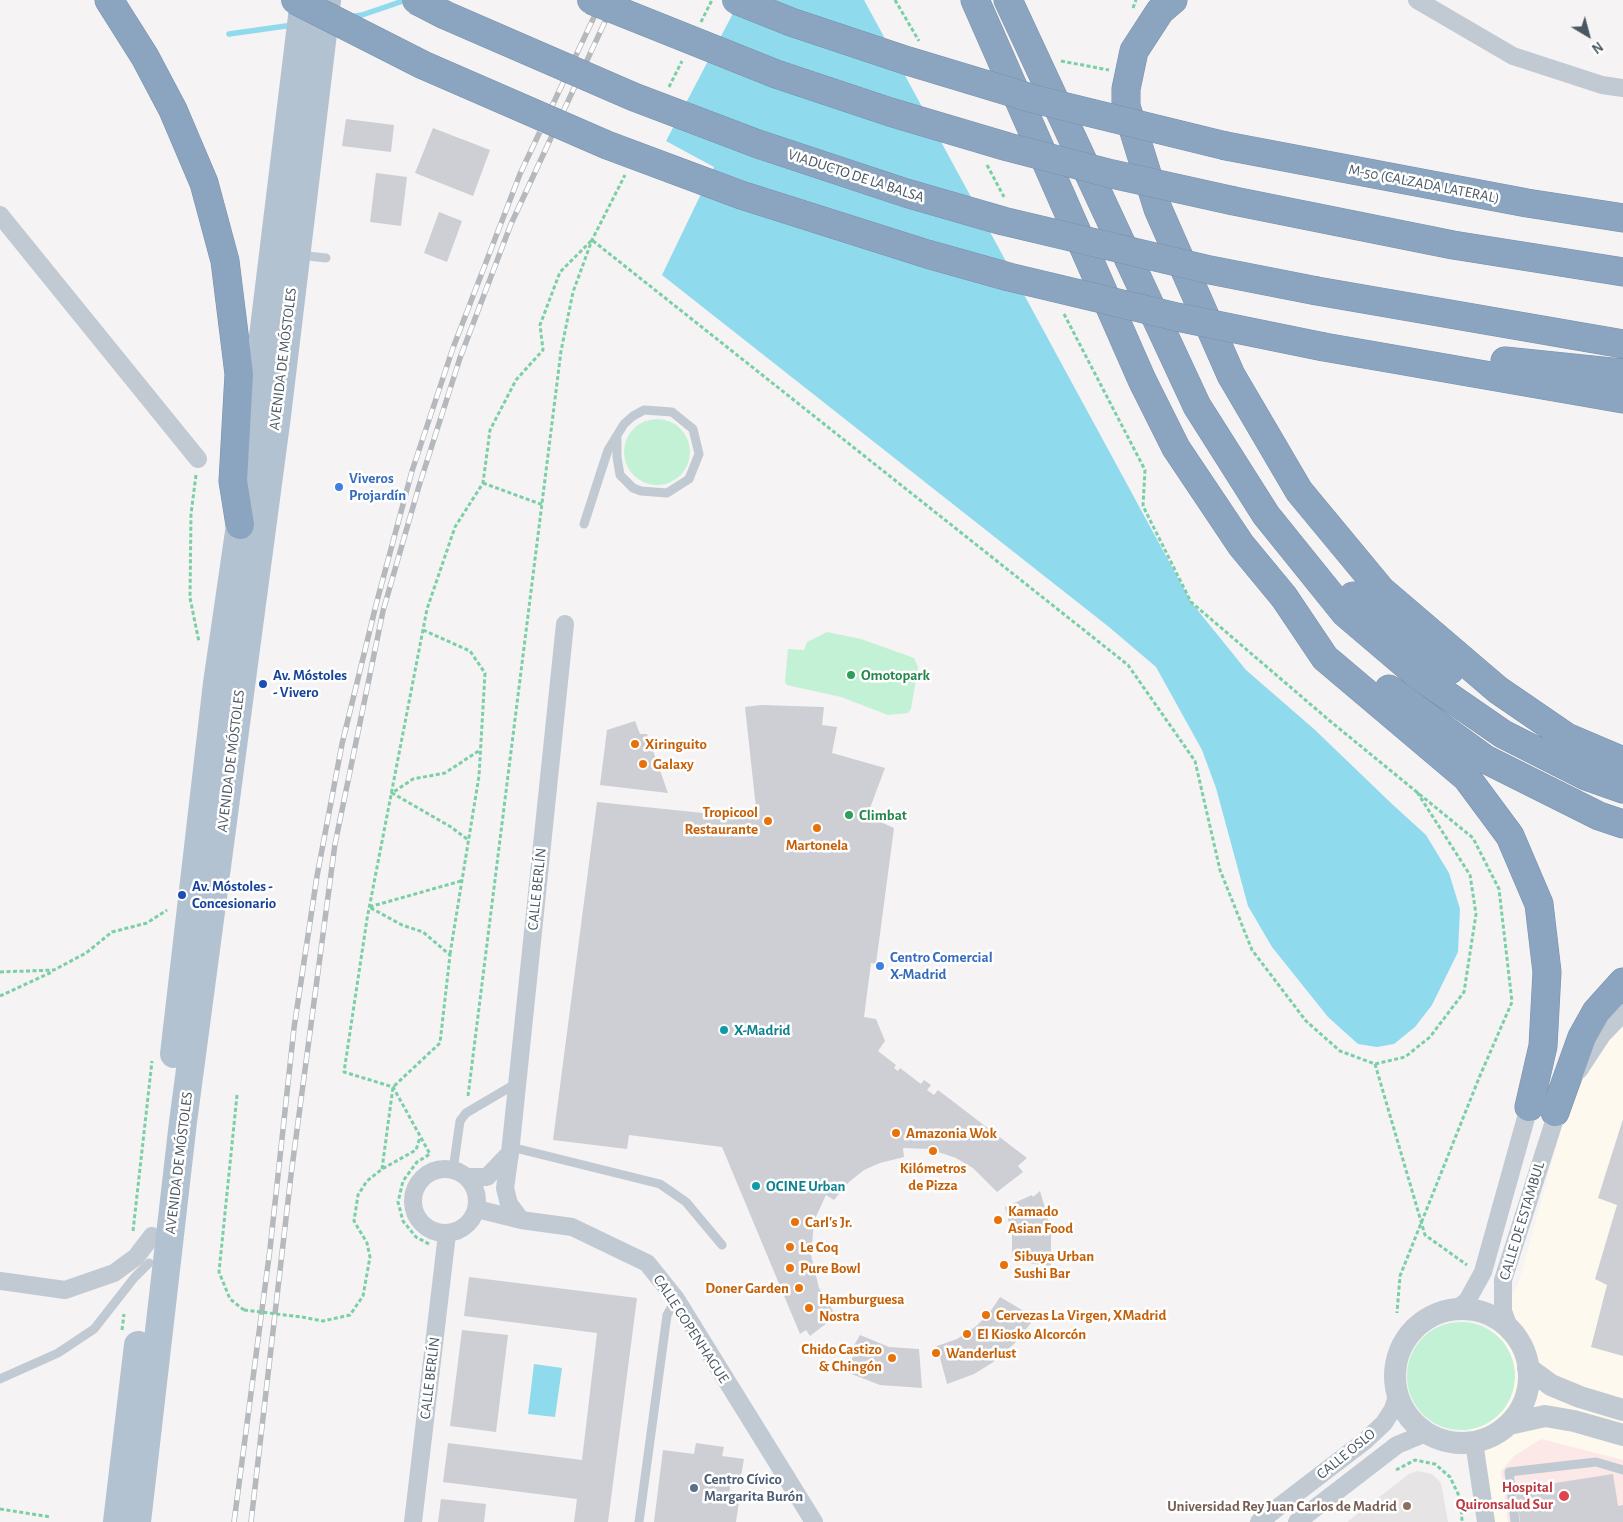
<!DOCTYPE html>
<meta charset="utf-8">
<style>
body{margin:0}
#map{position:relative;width:1623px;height:1522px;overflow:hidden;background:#f5f3f3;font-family:"Alegreya Sans",sans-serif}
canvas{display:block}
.north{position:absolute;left:1563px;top:10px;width:50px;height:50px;-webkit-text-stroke:4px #fff;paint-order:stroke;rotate:143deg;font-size:14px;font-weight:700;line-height:20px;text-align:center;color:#4a5661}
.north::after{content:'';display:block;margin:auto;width:18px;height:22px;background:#4a5661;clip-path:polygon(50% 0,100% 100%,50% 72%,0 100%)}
</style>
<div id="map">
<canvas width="1623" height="1522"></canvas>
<div class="north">N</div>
</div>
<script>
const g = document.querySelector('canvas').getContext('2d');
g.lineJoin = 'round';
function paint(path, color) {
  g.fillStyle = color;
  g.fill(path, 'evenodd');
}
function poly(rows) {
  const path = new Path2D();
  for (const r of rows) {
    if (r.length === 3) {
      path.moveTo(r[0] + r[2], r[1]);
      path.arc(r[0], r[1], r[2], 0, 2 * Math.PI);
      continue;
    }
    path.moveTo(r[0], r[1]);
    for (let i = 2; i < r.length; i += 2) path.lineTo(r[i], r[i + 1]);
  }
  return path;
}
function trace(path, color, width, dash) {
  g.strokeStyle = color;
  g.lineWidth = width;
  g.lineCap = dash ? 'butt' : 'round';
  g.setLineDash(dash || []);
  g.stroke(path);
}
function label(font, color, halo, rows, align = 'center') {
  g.font = font + ' "Alegreya Sans",sans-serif';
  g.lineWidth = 5;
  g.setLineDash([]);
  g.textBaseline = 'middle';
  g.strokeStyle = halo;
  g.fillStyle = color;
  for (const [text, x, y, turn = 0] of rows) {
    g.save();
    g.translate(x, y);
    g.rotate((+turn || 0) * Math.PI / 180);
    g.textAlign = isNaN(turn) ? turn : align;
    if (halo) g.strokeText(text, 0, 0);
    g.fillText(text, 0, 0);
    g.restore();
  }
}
const commercial = poly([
 [1623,1000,1623,1522,1487,1522,1462,1377,1518,1285,1570,1097]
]);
const education = poly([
 [1418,1471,1432,1474,1441,1483,1448,1522,1347,1522,1409,1474]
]);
const medical = poly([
 [1541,1439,1623,1460,1623,1522,1508,1522,1501,1471,1514,1456]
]);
const green = poly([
 [657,452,33],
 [827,632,861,639,914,658,918,667,911,709,908,713,888,715,841,697,787,685,785,682,788,649,804,650,807,642],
 [1461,1376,54]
]);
const water = poly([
 [740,0,864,0,1191,602,1246,670,1314,729,1392,804,1426,835,1449,873,1460,909,1458,952,1432,1005,1415,1027,1394,1044,1377,1047,1358,1044,1328,1017,1272,947,1248,906,1216,788,1202,750,1156,667,1109,627,662,275,714,167,666,141],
 [534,1364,562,1368,555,1417,528,1414]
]);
const stream = poly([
 [350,17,362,15,406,0],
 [229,34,293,25]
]);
const building = poly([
 [346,119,394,125,391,152,342,146],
 [433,128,490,150,473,196,415,173],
 [376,173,407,177,401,226,370,222],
 [439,212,462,221,447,262,424,253],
 [761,705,824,707,822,725,837,727,832,753,885,768,867,816,894,828,876,964,871,963,864,1017,876,1019,885,1041,878,1051,896,1065,894,1068,898,1071,900,1068,921,1084,924,1080,931,1085,927,1090,934,1095,938,1090,1027,1158,1018,1166,1023,1172,997,1192,973,1168,956,1158,929,1149,903,1148,904,1157,880,1163,864,1170,849,1182,834,1200,826,1195,814,1221,811,1255,819,1288,836,1316,810,1336,806,1330,800,1334,722,1147,629,1135,627,1149,553,1140,597,802,722,815,724,819,756,808,745,707],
 [635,721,640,734,647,734,668,793,600,785,607,730],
 [1623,1119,1623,1356,1591,1347,1607,1285,1595,1279,1617,1205,1598,1198],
 [1040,1191,1051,1229,1051,1266,1012,1261,1012,1235,1005,1207,1032,1195,1033,1197],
 [469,1277,637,1298,608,1522,574,1522,577,1499,443,1482,448,1443,582,1460,597,1333,464,1316],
 [1000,1297,1034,1317,1031,1323,1014,1344,992,1363,974,1374,947,1384,937,1346,957,1339,975,1327,988,1315],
 [462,1330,508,1335,496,1432,450,1426],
 [860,1335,889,1347,919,1349,922,1388,880,1385,841,1370,843,1366,846,1368,857,1350,853,1347],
 [696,1443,724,1447,722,1456,744,1459,741,1476,731,1475,729,1499,739,1501,736,1522,654,1522,663,1450,694,1454],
 [1613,1474,1618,1506,1623,1505,1623,1522,1520,1522,1516,1489],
 [441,1499,486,1504,484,1522,438,1522]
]);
const path = poly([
 [895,0,919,41],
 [1133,8,1136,0],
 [701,22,712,0],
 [1061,61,1109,70],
 [669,87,682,61],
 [987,165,1004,197],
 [1064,314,1145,470,1143,506,1191,602,1330,721,1473,838,1499,889,1512,1002,1479,1078,1400,1276,1397,1313],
 [196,475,191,514,190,598,199,642],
 [483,483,543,505],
 [423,630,470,651,485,673,479,776,450,954],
 [467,839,451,827,392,793,413,779,445,773,480,750],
 [0,972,54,970,86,953,112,932,147,923,167,910],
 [0,996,52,972],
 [1375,1064,1425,1235,1467,1265],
 [237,1095,219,1272,230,1299,244,1310],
 [468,1096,561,351,573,292,592,240,625,175],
 [382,1169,393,1087,440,1043,450,955,423,932,402,925,369,907,461,881],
 [133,1231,152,1061],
 [429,1244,416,1237,403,1221,398,1202,403,1181,417,1162,430,1154,393,1087,344,1072,367,919,427,609,455,527,483,483,490,430,516,380,543,350,540,325,560,272,592,240,1128,665,1195,761,1220,870,1252,950,1306,1021,1340,1051,1375,1064,1405,1057,1430,1037,1464,992,1476,914,1470,875,1417,792],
 [302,1317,323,1321,350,1315,363,1296,370,1257,367,1243,354,1221,358,1195,367,1181,382,1169,416,1150,420,1137],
 [122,1330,124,1314],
 [1396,1470,1415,1460,1435,1464,1450,1477,1461,1500,1462,1522],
 [0,1509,51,1517]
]);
const service = poly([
 [299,255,326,258],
 [584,524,608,450,624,424,633,416,644,410,672,412,693,429,699,454,689,479,667,493,641,491,633,488,620,475,617,457,617,438],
 [511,1147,660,1184,686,1202,722,1245],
 [453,1170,460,1121,466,1113,517,1083],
 [0,1379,58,1353,94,1329,134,1278,149,1263],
 [639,1522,667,1315,676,1299],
 [1515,1522,1509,1472,1596,1462,1623,1470]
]);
const minor = poly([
 [1417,0,1513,56,1602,85,1623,88],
 [0,215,198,459],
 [1579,1070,1602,1035,1623,1013],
 [510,1153,505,1188,509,1204,521,1220],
 [445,1201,32],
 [466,1177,487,1177,510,1153,565,624],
 [477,1209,521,1220,572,1227,647,1263,676,1299,814,1522],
 [0,1281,65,1290,114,1273,136,1257,152,1236],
 [1455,1310,1467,1301,1483,1272,1529,1107],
 [1510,1330,1503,1311,1503,1280,1560,1103],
 [1474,1442,1486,1522],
 [413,1522,447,1234],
 [1259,1522,1366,1440,1384,1423,1393,1409,1397,1396],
 [1297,1522,1397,1445,1426,1433]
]);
const tertiary = poly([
 [1462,1376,67],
 [1528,1368,1551,1385,1580,1397,1623,1410],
 [1509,1424,1545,1416,1574,1421,1623,1435]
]);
const primary = poly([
 [174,1054,217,683,240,525,304,0],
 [117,1522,138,1345],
 [137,1522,183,1122,277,416,327,0]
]);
const motorway = poly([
 [109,0,145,57,173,110,204,183,225,261,239,374,233,481,240,525],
 [975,0,1142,380,1176,448,1241,545,1284,597,1325,658,1467,778,1510,836,1539,904,1547,972,1543,1046,1529,1107],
 [1008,0,1197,406,1266,515,1345,613,1419,676,1503,734,1586,776,1623,789],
 [1173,0,1160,11,1134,51,1126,89,1126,106,1158,209,1231,375,1299,491,1381,590,1498,690,1571,740],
 [1226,146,1527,203,1623,218],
 [1234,201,1453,245,1623,272],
 [1317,291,1623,344],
 [1324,347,1623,399],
 [1505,361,1623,373],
 [1353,596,1450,670],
 [1389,689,1485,759,1599,816,1623,824],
 [1555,732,1623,761],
 [1555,1112,1582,1037,1596,1012,1623,982]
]);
const rail = poly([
 [234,1522,270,1249,294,1028,317,876,342,744,377,601,412,471,453,348,520,174,602,0],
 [251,1522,291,1175,335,844,383,611,419,486,460,358,511,224,615,0]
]);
const pathBridge = poly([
 [244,1310,302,1317]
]);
const motorwayBridge = poly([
 [295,0,423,65,607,145,741,195,927,254,1009,277,1177,317,1324,347],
 [416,0,445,15,634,97,758,144,906,193,1003,221,1210,270,1317,291],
 [591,0,776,74,890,112,1008,147,1112,174,1234,201],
 [736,0,791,22,908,61,1034,99,1226,146]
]);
const markers = [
 [339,487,5,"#3f7fe0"],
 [851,675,5,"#2e9e5b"],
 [263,684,5,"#1a4fb4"],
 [635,744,5,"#e8710a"],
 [643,764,5,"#e8710a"],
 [849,815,5,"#2e9e5b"],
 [768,821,5,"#e8710a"],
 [817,828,5,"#e8710a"],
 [182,895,5,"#1a4fb4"],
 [880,966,5,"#3f7fe0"],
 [724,1030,5,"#0f9aa8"],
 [896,1133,5,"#e8710a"],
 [933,1151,5,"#e8710a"],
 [756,1186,5,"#0f9aa8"],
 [998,1220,5,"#e8710a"],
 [795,1222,5,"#e8710a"],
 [790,1247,5,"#e8710a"],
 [1004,1265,5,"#e8710a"],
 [790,1268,5,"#e8710a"],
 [799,1288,5,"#e8710a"],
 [809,1308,5,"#e8710a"],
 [986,1315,5,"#e8710a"],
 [967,1334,5,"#e8710a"],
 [936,1353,5,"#e8710a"],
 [892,1358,5,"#e8710a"],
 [694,1488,5,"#5c6f8a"],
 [1564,1496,6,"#e0444e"],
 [1407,1506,5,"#8d6e63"]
];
const streetNames = [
 ["VIADUCTO DE LA BALSA",856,176,18],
 ["M-50 (CALZADA LATERAL)",1424,184,11],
 ["AVENIDA DE MÓSTOLES",283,359,-83],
 ["AVENIDA DE MÓSTOLES",231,761,-83],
 ["CALLE BERLÍN",537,889,-84],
 ["AVENIDA DE MÓSTOLES",179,1163,-83],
 ["CALLE DE ESTAMBUL",1522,1221,-73],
 ["CALLE COPENHAGUE",691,1329,57],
 ["CALLE BERLÍN",430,1378,-83],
 ["CALLE OSLO",1346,1454,-39]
];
const shopNames = [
 ["Viveros",349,478],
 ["Projardín",349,495],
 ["Centro Comercial",890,957],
 ["X-Madrid",890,974]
];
const transitNames = [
 ["Av. Móstoles",273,675],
 ["- Vivero",273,692],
 ["Av. Móstoles -",192,886],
 ["Concesionario",192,903]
];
const leisureNames = [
 ["Omotopark",861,675],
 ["Climbat",859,815]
];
const foodNames = [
 ["Xiringuito",645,744],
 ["Galaxy",653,764],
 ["Tropicool",758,812,"right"],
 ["Restaurante",758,829,"right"],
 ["Martonela",817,845,"center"],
 ["Amazonia Wok",906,1133],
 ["Kilómetros",933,1168,"center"],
 ["de Pizza",933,1185,"center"],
 ["Kamado",1008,1211],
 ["Asian Food",1008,1228],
 ["Carl's Jr.",805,1222],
 ["Le Coq",800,1247],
 ["Sibuya Urban",1014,1256],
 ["Sushi Bar",1014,1273],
 ["Pure Bowl",800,1268],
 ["Doner Garden",789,1288,"right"],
 ["Hamburguesa",819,1299],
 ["Nostra",819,1316],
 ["Cervezas La Virgen, XMadrid",996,1315],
 ["El Kiosko Alcorcón",977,1334],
 ["Chido Castizo",882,1349,"right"],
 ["& Chingón",882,1366,"right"],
 ["Wanderlust",946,1353]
];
const cultureNames = [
 ["X-Madrid",734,1030],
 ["OCINE Urban",766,1186]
];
const serviceNames = [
 ["Centro Cívico",704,1479],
 ["Margarita Burón",704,1496]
];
const healthNames = [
 ["Hospital",1553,1487],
 ["Quironsalud Sur",1553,1504]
];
const educationNames = [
 ["Universidad Rey Juan Carlos de Madrid",1397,1506]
];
paint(commercial, '#fdf9ef');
paint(education, '#e6e4e5');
paint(medical, '#fce8e6');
paint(green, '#c3f1d5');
paint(water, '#90daee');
trace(stream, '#90daee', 5.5);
paint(building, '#cdcfd5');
trace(motorway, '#7690ad', 29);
trace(path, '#7ad0a6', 3, [4, 2.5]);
trace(service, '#c1cad2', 9);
trace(minor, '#c1cad2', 18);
trace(tertiary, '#c1cad2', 22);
trace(primary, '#b3c2d1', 28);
trace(motorway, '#8ba5c1', 28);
trace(rail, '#b5b8bd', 5.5);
trace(rail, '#fff', 4, [11]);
trace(motorwayBridge, '#7690ad', 29, []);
trace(pathBridge, '#7ad0a6', 3, [4, 2.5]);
trace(motorwayBridge, '#8ba5c1', 28);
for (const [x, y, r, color] of markers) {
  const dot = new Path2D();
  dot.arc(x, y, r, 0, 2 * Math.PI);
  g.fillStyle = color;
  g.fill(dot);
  trace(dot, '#fff', 2);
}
label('15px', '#4a5661', '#fff', streetNames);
label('bold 15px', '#366cbe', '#fff', shopNames, 'left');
label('bold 15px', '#164399', '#fff', transitNames, 'left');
label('bold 15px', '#27864d', '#fff', leisureNames, 'left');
label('bold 15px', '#c56008', '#fff', foodNames, 'left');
label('bold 15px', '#0d838f', '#fff', cultureNames, 'left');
label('bold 15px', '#4e5e75', '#fff', serviceNames, 'left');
label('bold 15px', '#be3a42', '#fff', healthNames, 'right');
label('bold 15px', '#785e54', '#fff', educationNames, 'right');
</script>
